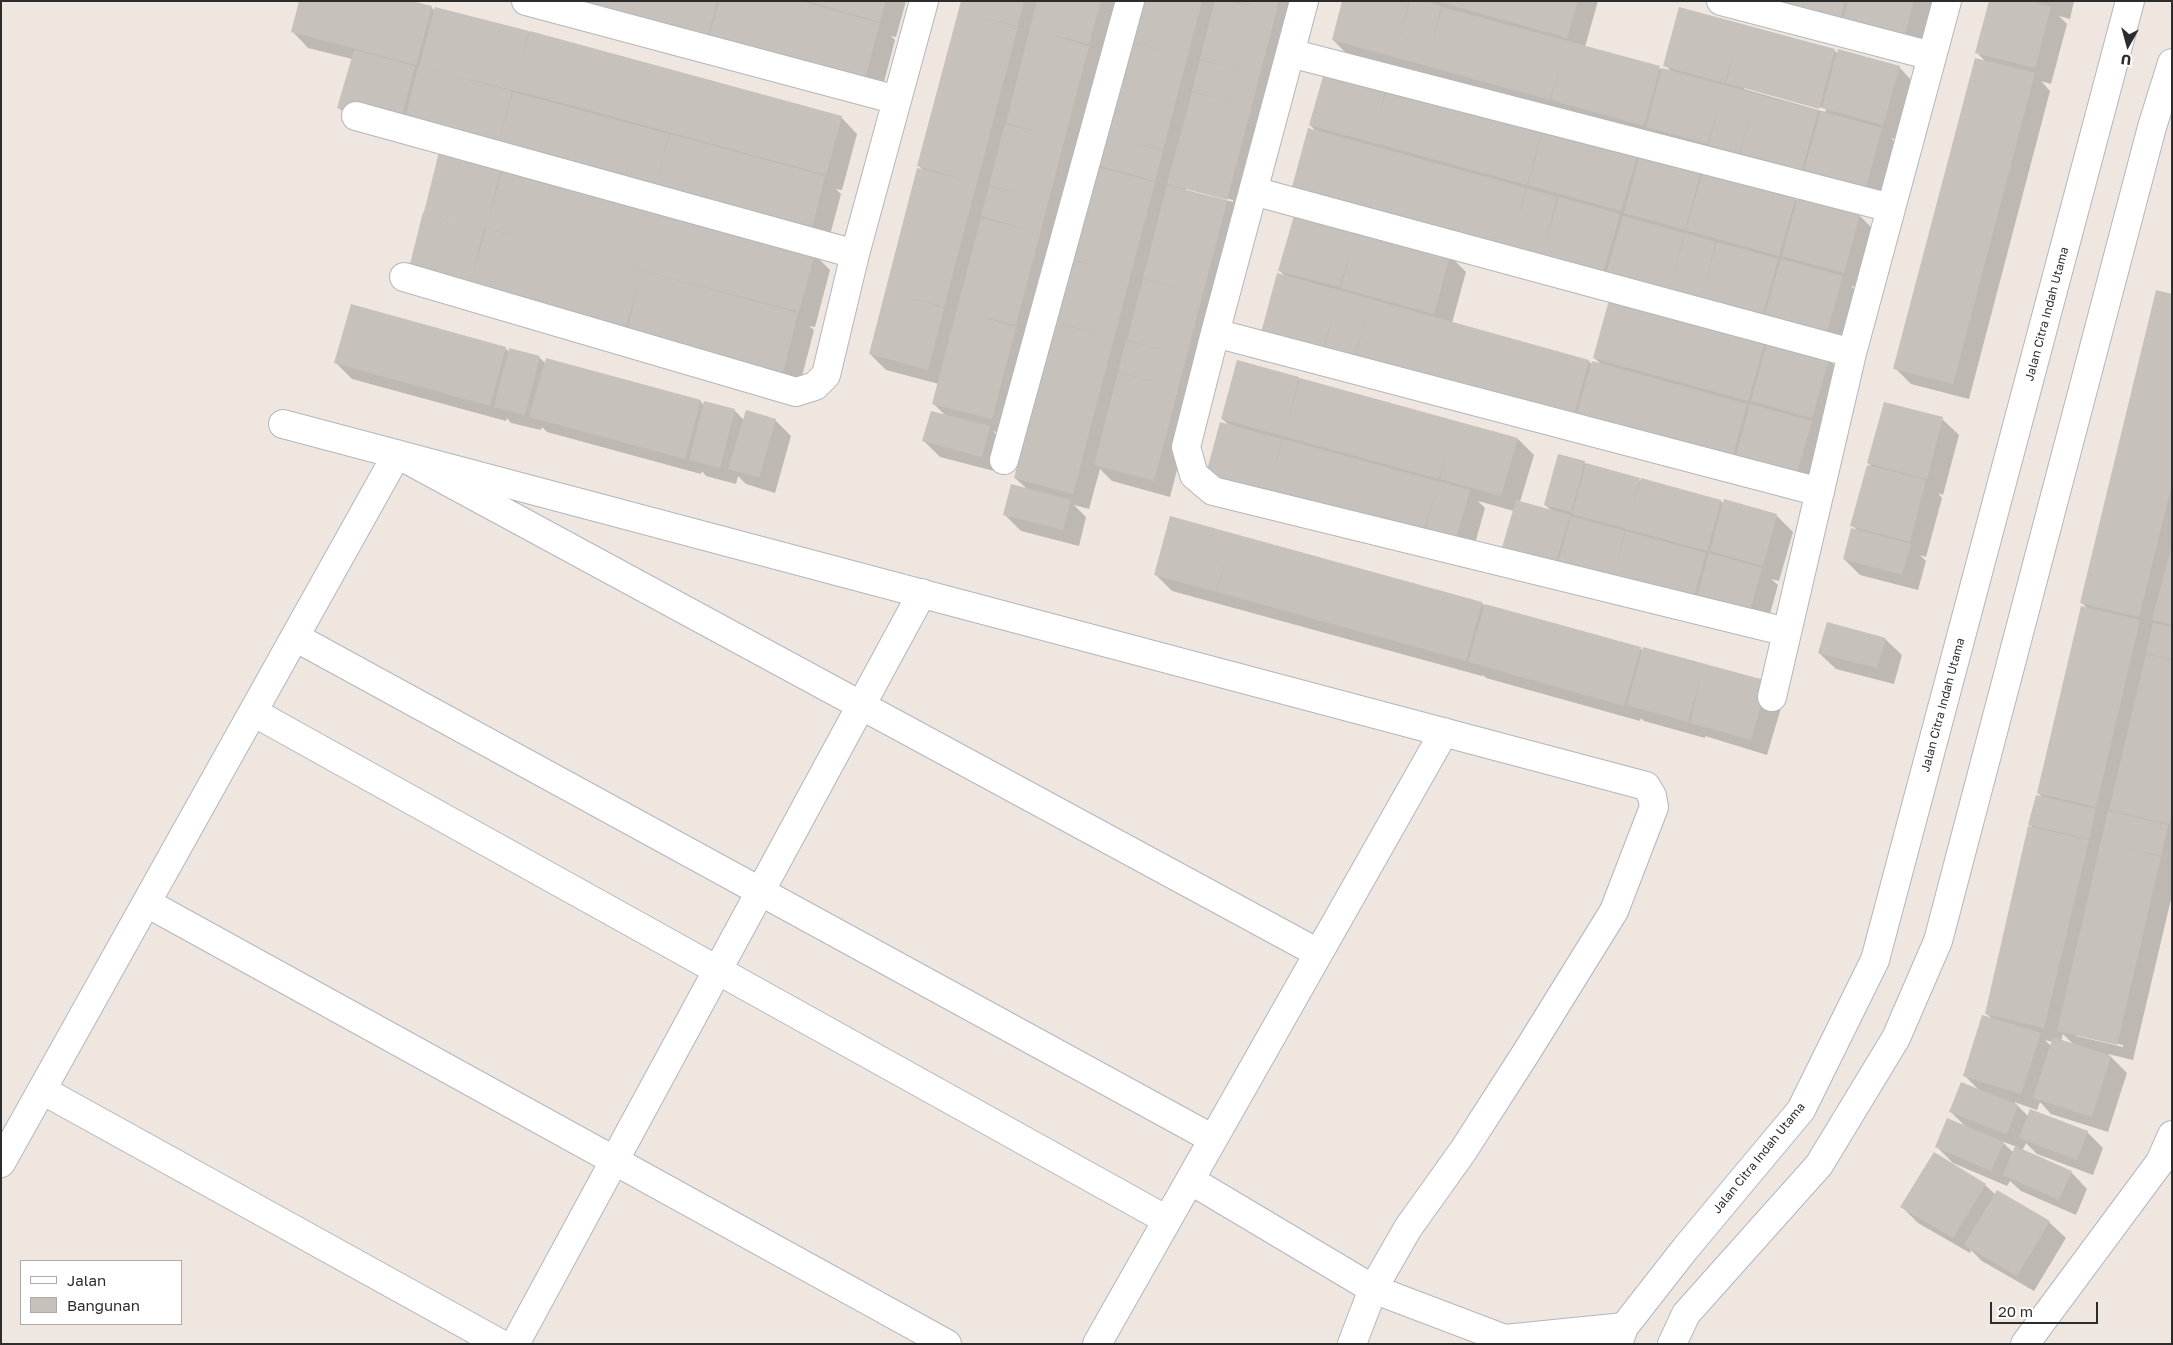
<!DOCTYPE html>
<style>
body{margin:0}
#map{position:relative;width:2173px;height:1345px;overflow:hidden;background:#eee6df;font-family:"Golos Text",sans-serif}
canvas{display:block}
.frame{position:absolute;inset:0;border:2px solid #2c2c2c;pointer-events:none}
.legend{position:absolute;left:20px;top:1260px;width:162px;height:65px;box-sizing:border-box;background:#fff;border:1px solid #ababab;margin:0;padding:6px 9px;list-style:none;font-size:15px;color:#2c2c2c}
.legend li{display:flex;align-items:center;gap:10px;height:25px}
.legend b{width:25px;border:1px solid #ababab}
.north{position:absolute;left:2103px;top:20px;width:50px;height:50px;-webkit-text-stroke:4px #fff;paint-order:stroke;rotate:187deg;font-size:14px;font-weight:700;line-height:20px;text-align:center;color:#2c2c2c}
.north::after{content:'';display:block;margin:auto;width:18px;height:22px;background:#2c2c2c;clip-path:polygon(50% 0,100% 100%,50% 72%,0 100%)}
.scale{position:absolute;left:1990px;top:1302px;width:108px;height:22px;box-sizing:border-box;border:2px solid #2c2c2c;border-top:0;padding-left:6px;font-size:15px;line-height:18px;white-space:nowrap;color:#2c2c2c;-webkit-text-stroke:4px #fff;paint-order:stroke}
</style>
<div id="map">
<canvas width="2173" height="1345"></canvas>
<div class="frame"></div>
<ul class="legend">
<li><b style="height:6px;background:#fff"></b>Jalan</li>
<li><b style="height:14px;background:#c6c1ba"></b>Bangunan</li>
</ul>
<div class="north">U</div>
<div class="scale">20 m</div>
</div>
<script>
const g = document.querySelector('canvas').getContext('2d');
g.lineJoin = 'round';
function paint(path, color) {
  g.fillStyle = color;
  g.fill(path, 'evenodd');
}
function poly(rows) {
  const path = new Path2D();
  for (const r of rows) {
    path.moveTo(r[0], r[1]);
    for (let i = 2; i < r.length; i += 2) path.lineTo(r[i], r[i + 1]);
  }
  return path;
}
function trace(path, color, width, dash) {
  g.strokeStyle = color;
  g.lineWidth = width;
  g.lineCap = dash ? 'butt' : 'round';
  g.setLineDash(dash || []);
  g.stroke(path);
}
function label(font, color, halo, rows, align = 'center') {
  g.font = font + ' "Golos Text",sans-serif';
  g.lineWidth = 5;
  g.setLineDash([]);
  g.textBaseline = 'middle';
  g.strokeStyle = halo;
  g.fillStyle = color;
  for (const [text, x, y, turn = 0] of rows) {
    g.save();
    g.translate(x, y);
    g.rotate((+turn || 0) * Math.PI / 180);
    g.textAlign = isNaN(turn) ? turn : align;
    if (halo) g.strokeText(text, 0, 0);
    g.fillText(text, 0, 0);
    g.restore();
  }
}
const shadow = poly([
 [521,1,906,1,896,37,891,36,895,40,880,97],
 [962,1,1121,1,1008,435,993,431,1006,444,998,472,940,457,924,441,946,416,934,404,939,384,886,370,870,354,923,170,919,166],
 [1140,1,1299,1,1170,497,1112,481,1100,469,1089,509,1074,505,1086,517,1079,546,1021,531,1005,515,1027,489,1015,478,1061,326,1056,321,1077,263,1072,259,1101,170,1097,165],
 [1186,188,1233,200,1233,202,1186,190],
 [1344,1,1598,1,1585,47,1672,72,1665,65,1680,8,1835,51,1838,54,1899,67,1915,84,1899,140,1891,138,1898,145,1882,203,1349,56,1333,40],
 [1744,87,1826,109,1825,112,1744,89],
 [1741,1,1935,1,1921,50],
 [1990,1,2074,1,2070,19,2059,16,2067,24,2051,84,2041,81,2050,91,1969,399,1911,384,1895,368,1985,61,1977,53],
 [431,7,435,11,528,32,841,117,857,134,842,190,836,189,841,194,826,250,355,124,339,108,352,59,308,48,292,31],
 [1327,68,1701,172,1703,175,1795,198,1798,202,1859,215,1875,231,1860,288,1851,286,1858,293,1842,350,1309,203,1293,187,1316,131,1310,125],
 [440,154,814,254,830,270,815,327,809,326,814,330,799,388,409,271],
 [443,215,460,221,460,223,442,218],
 [1295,213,1450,256,1466,272,1452,323,1589,361,1592,365,1602,365,1594,358,1764,343,1767,346,1829,360,1845,376,1811,495,1279,348,1286,277,1280,271],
 [2172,295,2172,895,2133,1060,2108,1054,2127,1073,2108,1132,2051,1114,2040,1102,2037,1110,2014,1102,2029,1117,2087,1132,2103,1148,2093,1175,2037,1154,2026,1143,2022,1151,2071,1172,2087,1189,2076,1215,2021,1191,2010,1181,2007,1186,1953,1163,1936,1146,1965,1126,1951,1112,1980,1091,1964,1075,1992,1019,1986,1013,2034,829,2030,825,2042,797,2038,793,2088,609,2081,602],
 [2063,1034,2074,1045,2061,1041],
 [2076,1034,2123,1045,2123,1047,2076,1036],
 [2045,1040,2053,1042,2051,1046],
 [2001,1141,2017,1147,2014,1153],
 [505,348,509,352,539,357,545,363,700,401,704,405,734,410,744,420,775,420,791,436,775,493,746,484,738,476,736,484,706,476,702,471,701,474,547,432,542,427,541,430,511,423,507,418,506,421,352,379,336,363],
 [1298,378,1301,380,1518,439,1534,455,1520,502,1552,511,1545,505,1584,462,1587,465,1641,481,1721,501,1724,504,1777,516,1793,532,1779,581,1771,579,1778,585,1764,635,1563,572,1514,511,1478,501,1485,508,1469,565,1221,497,1230,426,1222,419],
 [1942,419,1959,435,1943,495,1938,493,1942,498,1926,557,1920,555,1926,561,1918,590,1860,575,1844,559,1858,531,1852,525,1873,468,1868,463],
 [1171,518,1482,603,1486,607,1640,648,1643,651,1784,698,1767,755,1705,736,1705,738,1644,721,1641,718,1640,721,1486,678,1483,675,1482,676,1172,591,1156,575],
 [1885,639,1902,655,1894,684,1836,669,1819,653],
 [1985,1185,1996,1195,1998,1192,2049,1222,2066,1238,2034,1291,1982,1261,1971,1250,1970,1253,1918,1223,1902,1207]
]);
const building = poly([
 [299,1,412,1,432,6,416,65,291,32],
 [569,1,717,1,707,40],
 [719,1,800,1,880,23,864,82,708,40],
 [806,1,886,1,880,22],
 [961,1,1024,1,1018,26,969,14,1018,27,944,307,895,294,944,308,928,370,869,354,917,168,966,180,917,166],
 [1037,1,1101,1,1089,44,1041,32,1089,46,1016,325,968,313,1016,327,992,419,932,404,981,218,1030,230,981,216,989,186,1038,198,989,185,1005,124,1056,137,1006,123],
 [1138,1,1202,1,1163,150,1119,139,1163,151,1155,181,1096,165,1128,42,1177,54,1128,41],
 [1215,1,1229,1,1265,10,1235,1,1279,1,1227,200,1167,184,1192,92,1241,104,1192,91,1200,60,1249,72,1200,59],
 [1342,1,1409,1,1395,54,1410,1,1423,1,1441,6,1429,55,1442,7,1660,66,1644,126,1551,100,1563,52,1550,100,1332,40],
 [1436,1,1578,1,1567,38],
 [1783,1,1845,1,1841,18],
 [1848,1,1914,1,1905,34,1843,18],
 [1989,1,2031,1,2051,7,2035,68,1975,53],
 [435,7,529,31,516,80,530,31,842,116,826,175,544,98,419,67],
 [1679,7,1835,49,1819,109,1726,83,1739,35,1725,83,1663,66],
 [1838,49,1900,66,1883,125,1822,108],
 [354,50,415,66,399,126,337,108],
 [1975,58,2035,73,1953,384,1893,369],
 [1326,66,1387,83,1375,132,1388,84,1543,127,1527,185,1309,125],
 [418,67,512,91,497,148,513,92,669,134,656,182,670,134,825,176,810,235,403,127],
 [1662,68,1818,111,1802,170,1740,153,1753,105,1739,153,1709,145,1721,96,1708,144,1646,127],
 [1821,111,1882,128,1866,187,1804,170],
 [1544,127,1638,153,1621,211,1528,185],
 [1308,128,1526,188,1513,236,1527,188,1557,197,1545,245,1559,197,1620,214,1603,273,1292,187],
 [439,152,501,168,487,224,503,168,815,253,799,312,424,212],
 [1640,154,1701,171,1685,230,1624,213],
 [1096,167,1155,182,1073,494,1014,478,1055,323,1103,335,1055,322,1071,260,1120,273,1071,259],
 [1703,171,1796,197,1779,256,1686,230],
 [1167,185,1227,201,1154,481,1094,465,1118,373,1167,385,1118,372,1126,341,1170,352,1127,340,1143,279,1192,291,1143,278],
 [1798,197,1860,214,1844,273,1782,256],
 [423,212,484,228,471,281,486,228,798,313,783,372,627,330,639,282,625,330,408,272],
 [1295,212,1450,255,1434,314,1341,288,1354,237,1340,287,1278,271],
 [1623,216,1684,233,1672,281,1685,233,1716,242,1703,290,1717,242,1778,259,1762,318,1606,274],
 [1781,259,1843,276,1826,335,1764,317],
 [1277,273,1589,360,1573,418,1355,358,1367,313,1354,358,1324,350,1337,301,1323,350,1261,333],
 [2156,290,2172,294,2172,484,2139,617,2080,603],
 [1609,300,1765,342,1748,401,1593,358],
 [351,304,506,347,490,406,334,363],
 [1767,342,1829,359,1812,418,1751,401],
 [509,348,540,356,525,415,494,407],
 [546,358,701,400,685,459,529,417],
 [1237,360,1299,377,1286,428,1300,378,1518,438,1501,496,1440,479,1452,431,1439,479,1221,419],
 [1592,361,1747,404,1731,463,1575,420],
 [704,401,735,409,720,468,689,460],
 [1884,402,1943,417,1927,479,1867,463],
 [1750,404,1812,421,1795,480,1734,463],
 [746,410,776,419,759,478,728,469],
 [931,411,990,426,982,457,922,441],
 [1220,422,1282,439,1269,487,1283,439,1470,490,1453,549,1423,541,1436,490,1421,540,1204,481],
 [1558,454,1585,461,1571,512,1544,505],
 [1586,463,1640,478,1629,520,1641,478,1721,500,1707,551,1572,514],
 [1867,465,1926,480,1910,542,1850,526],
 [1011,484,1071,500,1063,530,1003,515],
 [1724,499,1777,514,1763,566,1710,551],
 [1516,500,1570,515,1555,565,1501,551],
 [1170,516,1482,602,1466,661,1217,592,1230,544,1216,592,1154,575],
 [1571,516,1625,531,1614,573,1626,531,1706,553,1692,604,1557,567],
 [1851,528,1911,544,1902,575,1843,559],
 [2172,544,2172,625,2152,620],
 [1709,553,1762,568,1748,619,1695,604],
 [1485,604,1641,647,1624,706,1468,662],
 [2081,606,2140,620,2096,807,2037,793],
 [1827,622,1886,638,1877,668,1818,653],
 [2153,623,2172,627,2172,659,2146,653],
 [1643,647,1768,681,1751,740,1690,723,1702,674,1688,722,1627,705],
 [2146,654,2172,660,2172,812,2169,824,2109,810],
 [2036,795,2096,809,2089,839,2028,825],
 [2108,811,2168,825,2161,856,2112,845,2161,857,2117,1045,2057,1031],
 [2028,826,2089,840,2044,1028,1985,1014],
 [1982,1015,2041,1033,2021,1094,1963,1076],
 [2053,1037,2111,1056,2092,1117,2033,1098],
 [1961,1082,2018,1105,2007,1134,1949,1112],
 [2030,1109,2088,1131,2077,1160,2019,1138],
 [1947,1118,2004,1142,1991,1171,1935,1147],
 [2015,1146,2072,1171,2059,1200,2003,1175],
 [1934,1152,1986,1184,1953,1238,1900,1207],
 [1997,1190,2050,1221,2017,1276,1964,1245]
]);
const minor = poly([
 [526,1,897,100],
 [1304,1,1215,333,1186,447,1194,475,1213,491,1787,632],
 [1721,1,1932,56],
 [1290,53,1891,208],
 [356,116,855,254],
 [1253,191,1852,353],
 [404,277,796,392,815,386,826,375,855,254,924,1],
 [1215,333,1820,492],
 [283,424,1646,786,1652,796,1654,807,1614,911,1526,1053,1463,1151,1408,1228,1373,1289,1352,1344],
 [1004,460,1130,1],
 [295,637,1213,1139],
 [1772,697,1852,353,1947,1],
 [253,712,1167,1220],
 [147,903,947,1344],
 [42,1090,501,1344],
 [1,1163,397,454,1318,953],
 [1190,1180,1373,1289,1505,1339,1624,1327],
 [515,1344,922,593],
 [1097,1344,1444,732],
 [1618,1344,1624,1327,1685,1249,1801,1110,1875,960,2130,1],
 [1672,1344,1686,1314,1819,1165,1896,1038,1938,941,2152,127,2172,63],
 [2025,1344,2160,1162,2172,1135]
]);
const streetNames = [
 ["Jalan Citra Indah Utama",2047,314,-75],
 ["Jalan Citra Indah Utama",1943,705,-75],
 ["Jalan Citra Indah Utama",1759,1158,-51]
];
paint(shadow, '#0003');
paint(building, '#c6c1ba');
trace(minor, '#b2b6c0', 30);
trace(minor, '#fff', 28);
label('12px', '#2c2c2c', '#fff', streetNames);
</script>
